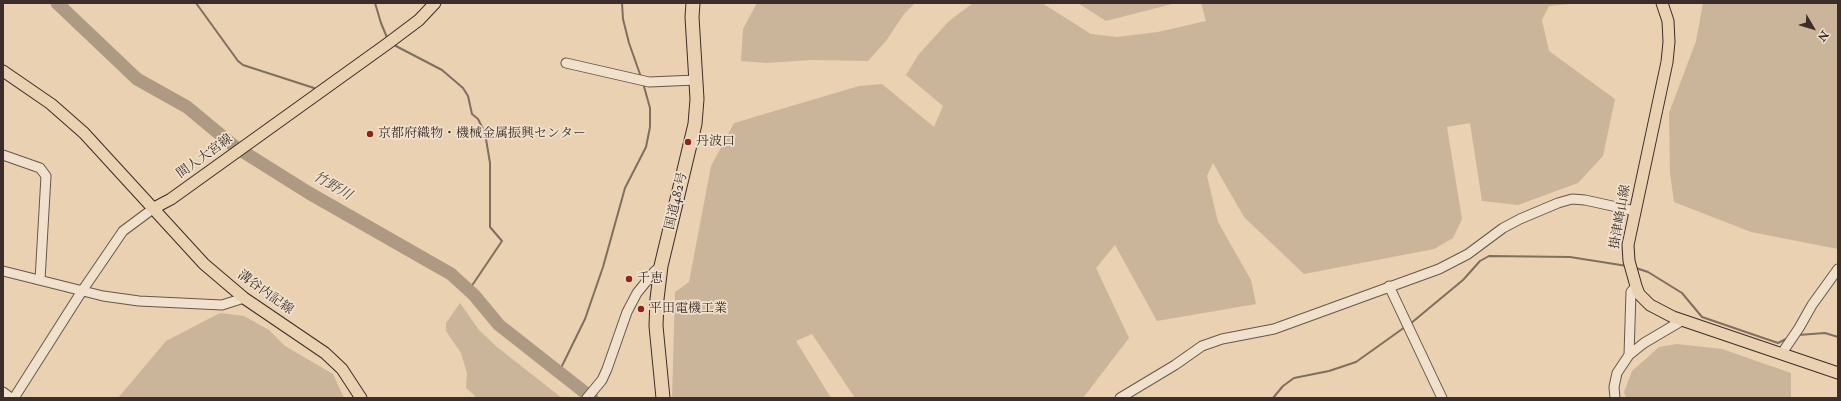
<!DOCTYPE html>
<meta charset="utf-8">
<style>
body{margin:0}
#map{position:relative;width:1841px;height:401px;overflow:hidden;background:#e9d1b1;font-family:"IM FELL Double Pica",serif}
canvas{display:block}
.frame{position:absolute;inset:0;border:4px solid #3b2e29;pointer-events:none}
.north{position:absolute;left:1793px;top:8px;width:40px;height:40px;-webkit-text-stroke:3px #f1e1cc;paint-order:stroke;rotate:128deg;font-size:11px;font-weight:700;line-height:16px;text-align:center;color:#3b2e29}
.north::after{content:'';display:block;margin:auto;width:14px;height:18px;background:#3b2e29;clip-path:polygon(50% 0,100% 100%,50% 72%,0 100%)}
</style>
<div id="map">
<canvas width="1841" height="401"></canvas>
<div class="frame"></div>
<div class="north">N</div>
</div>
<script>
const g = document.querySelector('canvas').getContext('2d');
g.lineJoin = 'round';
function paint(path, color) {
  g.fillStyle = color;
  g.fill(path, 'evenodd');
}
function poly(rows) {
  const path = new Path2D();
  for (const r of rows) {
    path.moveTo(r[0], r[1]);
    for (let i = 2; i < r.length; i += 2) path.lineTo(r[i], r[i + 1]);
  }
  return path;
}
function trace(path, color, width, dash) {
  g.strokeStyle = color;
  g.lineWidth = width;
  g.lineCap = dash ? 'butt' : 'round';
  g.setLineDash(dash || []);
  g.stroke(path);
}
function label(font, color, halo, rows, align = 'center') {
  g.font = font + ' "IM FELL Double Pica","Noto Serif JP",serif';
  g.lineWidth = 3.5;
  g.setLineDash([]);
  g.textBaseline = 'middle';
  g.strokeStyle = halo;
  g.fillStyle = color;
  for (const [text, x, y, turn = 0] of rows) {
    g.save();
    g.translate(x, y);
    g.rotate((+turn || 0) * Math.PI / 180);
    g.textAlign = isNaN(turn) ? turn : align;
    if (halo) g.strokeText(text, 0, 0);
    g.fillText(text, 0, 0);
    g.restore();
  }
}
const green = poly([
 [757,3,915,3,904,14,886,41,868,61,812,60,766,63,741,61,743,29],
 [973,3,1042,3,1091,34,1117,37,1158,32,1206,21,1201,3,1581,3,1549,6,1542,20,1549,51,1615,99,1603,156,1578,183,1518,205,1482,201,1470,123,1447,127,1462,219,1453,238,1434,249,1304,274,1244,217,1213,163,1207,176,1218,222,1251,280,1256,304,1157,321,1115,245,1096,268,1129,338,1083,398,855,398,812,334,796,341,831,398,672,398,675,292,689,282,711,166,734,123,859,86,882,84,934,127,943,106,906,75,919,54,949,21],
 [1078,3,1176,3,1106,21],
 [1703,3,1838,3,1838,249,1751,232,1674,202,1670,173,1669,113,1696,41],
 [460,303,479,330,497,347,562,398,474,398,475,396,466,388,467,373,461,353,446,331,446,323],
 [220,313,244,316,269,330,285,346,333,374,344,398,118,398,166,341],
 [1677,344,1722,349,1791,373,1791,398,1626,398,1624,392,1632,371,1659,347]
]);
const stream = poly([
 [196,3,238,61,243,65,314,88],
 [375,3,381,23,388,40],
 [622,3,623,19,629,43,641,77],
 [392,44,442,70,463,88,468,96,472,114,478,119,485,133,490,163,490,227,502,241,469,290],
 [1636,268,1648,272,1682,293,1702,317,1778,343,1788,338],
 [1410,324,1463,280,1480,261,1489,256,1570,257,1627,266],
 [1798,335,1825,333,1838,337],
 [559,372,585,319,603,267,625,188,646,147,650,127,650,108,643,83],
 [1273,398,1283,386,1294,378,1329,371,1356,362,1405,327]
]);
const river = poly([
 [57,3,137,79,187,107,234,146,309,193,451,274,474,295,499,325,592,398]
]);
const minor = poly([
 [566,63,649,82,696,80],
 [3,155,40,168,46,176,40,280],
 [3,271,103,296,139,301,222,305,244,298],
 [1389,286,1442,398],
 [1782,353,1799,328,1812,305,1838,269],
 [1629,355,1631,292,1636,286],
 [3,392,11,398],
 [14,398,82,291,123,231,154,208],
 [587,398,602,380,607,369,627,312,637,293,654,272,661,266],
 [1120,398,1175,365,1202,346,1222,339,1274,329,1439,269,1468,254,1503,228,1520,219,1558,203,1572,199,1585,200,1635,211],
 [1615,398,1614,387,1617,373,1629,355,1644,343,1683,320]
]);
const major = poly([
 [1662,3,1668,21,1669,42,1667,62,1628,245,1629,261,1636,286,1639,294,1650,305,1673,317,1838,373],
 [3,71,51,104,84,133,204,264,244,298,325,353,342,369,361,398],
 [154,208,171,199,387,44,419,20,435,3]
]);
const highway = poly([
 [663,398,656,326,657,299,661,266,695,124,697,99,692,17,693,3]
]);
const markers = [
 [370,134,4,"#8f2418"],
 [688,142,4,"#8f2418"],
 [629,279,4,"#8f2418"],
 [641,309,4,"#8f2418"]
];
const poiNames = [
 ["京都府織物・機械金属振興センター",378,134],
 ["丹波口",696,142],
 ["千恵",637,279],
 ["平田電機工業",649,309]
];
const streetNames = [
 ["間人大宮線",205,157,-36],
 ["国道482号",677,201,-77],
 ["掛津峰山線",1621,217,-80],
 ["溝谷内記線",265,293,36]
];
const waterNames = [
 ["竹野川",332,187,30]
];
paint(green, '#cbb59a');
trace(stream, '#806f5f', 2);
trace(river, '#ae9a83', 13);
trace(minor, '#66574b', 11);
trace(major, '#3b2e29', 13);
trace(highway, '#3b2e29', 15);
trace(minor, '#f1e1cc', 9);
trace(major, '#e9d1b1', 11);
trace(highway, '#e9d1b1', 13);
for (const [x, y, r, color] of markers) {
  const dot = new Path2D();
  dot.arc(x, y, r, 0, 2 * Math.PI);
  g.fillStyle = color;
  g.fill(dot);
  trace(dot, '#f1e1cc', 1.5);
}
label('13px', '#3b2e29', '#f1e1cc', poiNames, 'left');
label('13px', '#3b2e29', '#f1e1cc', streetNames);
label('italic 14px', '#584940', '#f1e1cc', waterNames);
</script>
